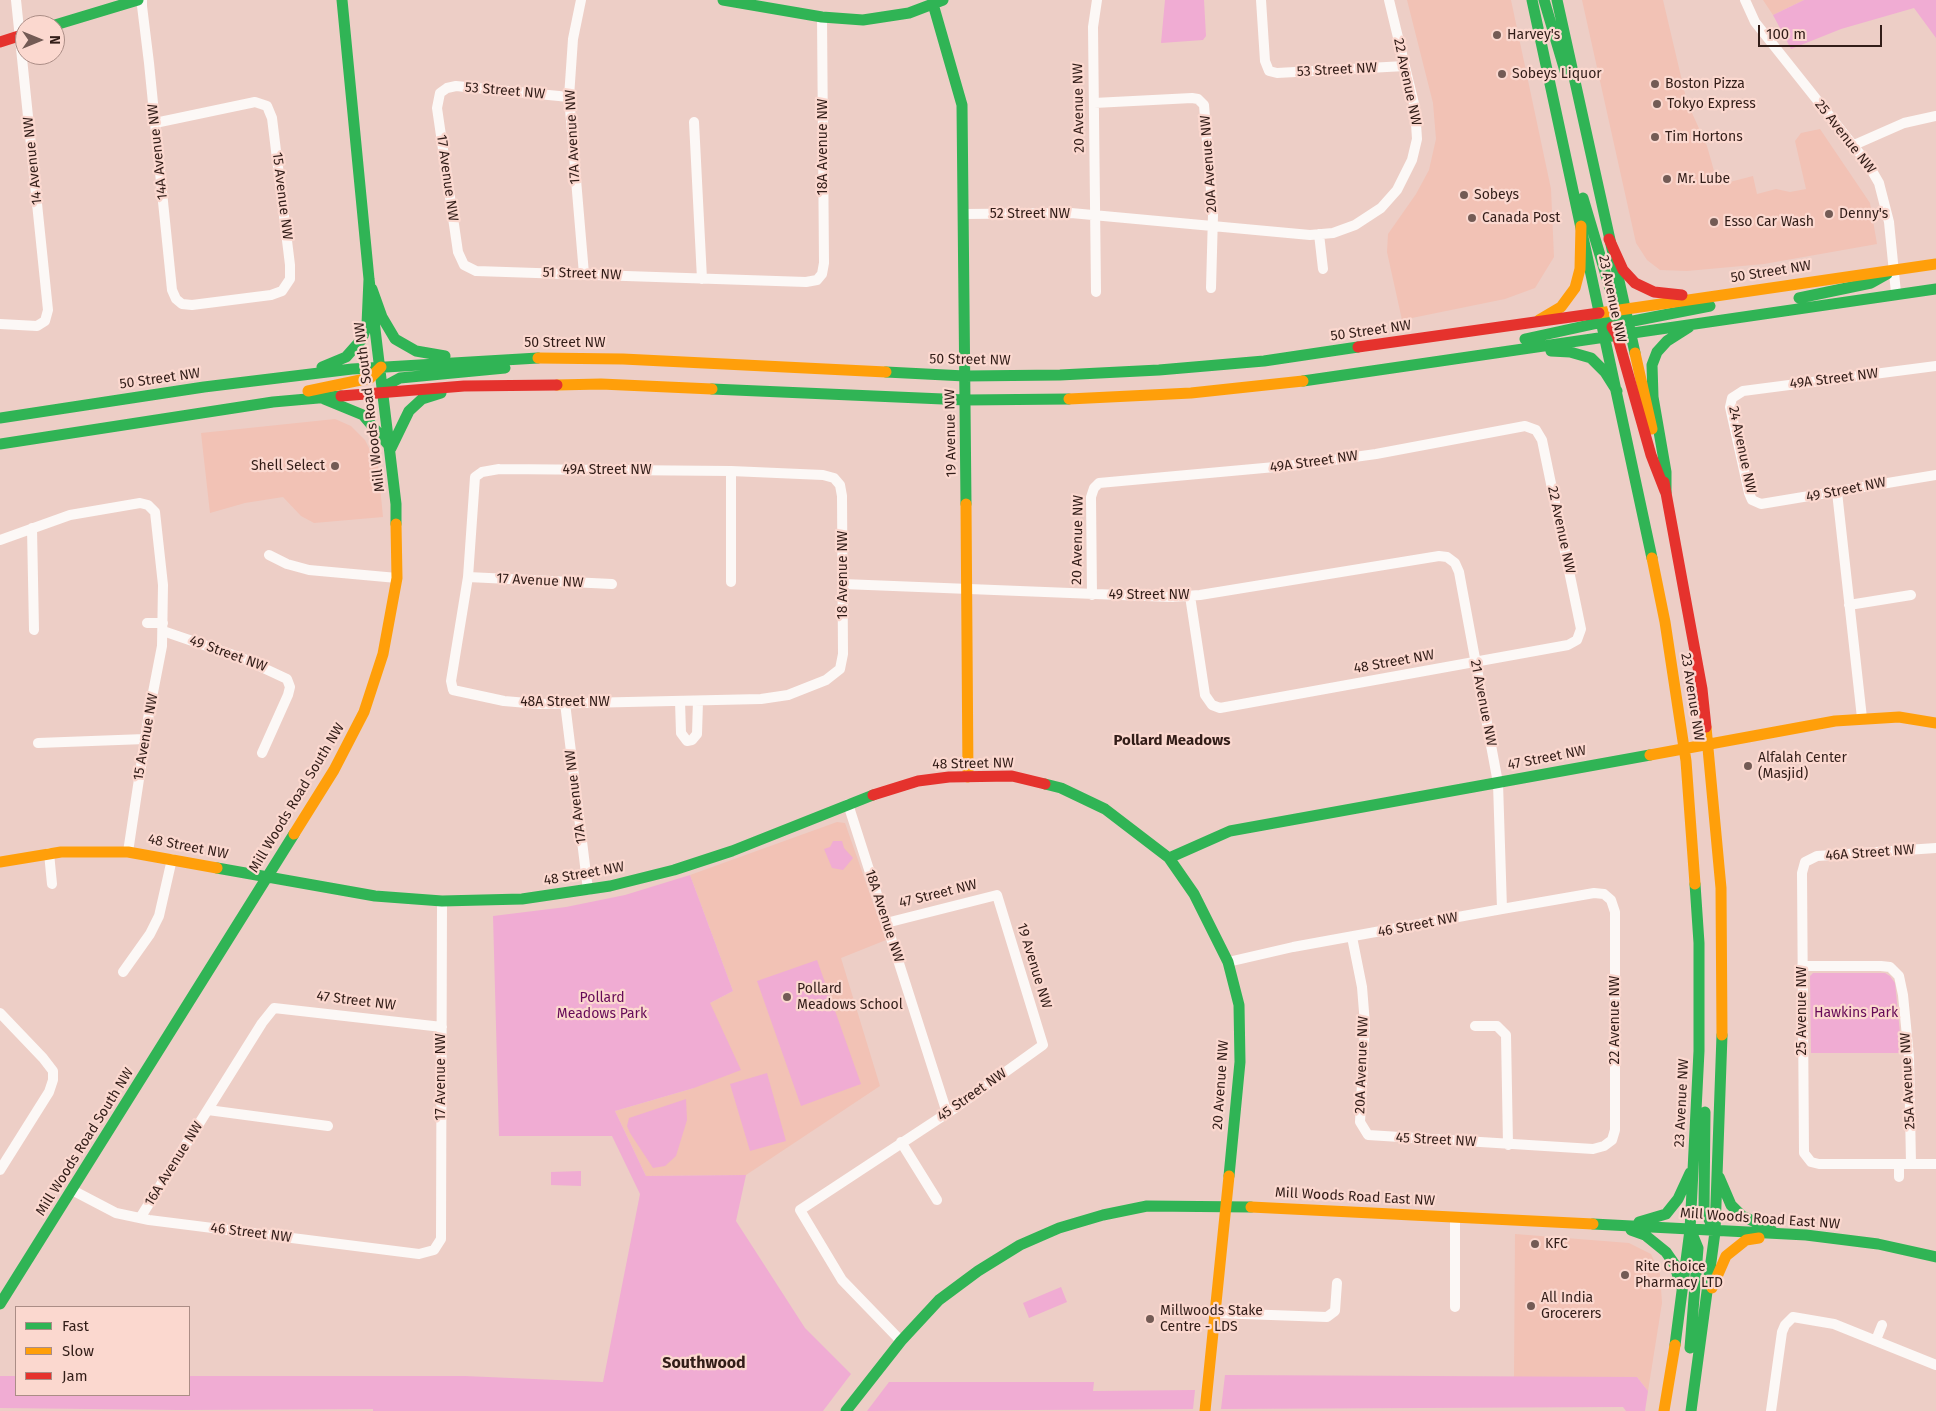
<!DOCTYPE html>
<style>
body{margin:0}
#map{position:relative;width:1936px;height:1411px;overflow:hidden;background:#edcec6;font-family:"Fira Sans",sans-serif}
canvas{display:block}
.legend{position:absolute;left:15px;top:1306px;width:175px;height:90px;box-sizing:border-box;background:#fbd8cf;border:1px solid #ab8d86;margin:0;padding:6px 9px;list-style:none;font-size:15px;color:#321d18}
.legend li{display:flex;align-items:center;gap:10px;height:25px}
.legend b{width:25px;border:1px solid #ab8d86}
.north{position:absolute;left:15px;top:15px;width:50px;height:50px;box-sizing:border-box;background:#fbd8cf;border:1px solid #ab8d86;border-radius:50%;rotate:90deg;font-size:14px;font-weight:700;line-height:20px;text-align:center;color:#321d18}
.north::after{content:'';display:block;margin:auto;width:18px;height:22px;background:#735b55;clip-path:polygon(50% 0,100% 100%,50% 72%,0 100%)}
.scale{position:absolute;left:1758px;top:25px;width:124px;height:22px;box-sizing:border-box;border:2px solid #321d18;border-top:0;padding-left:6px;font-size:15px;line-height:18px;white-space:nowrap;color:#321d18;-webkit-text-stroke:4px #fbd8cf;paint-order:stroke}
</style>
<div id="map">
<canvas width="1936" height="1411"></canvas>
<ul class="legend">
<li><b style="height:6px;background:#30b455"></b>Fast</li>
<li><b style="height:6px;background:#ff9f0a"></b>Slow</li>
<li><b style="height:6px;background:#e5322d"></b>Jam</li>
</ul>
<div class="north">N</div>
<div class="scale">100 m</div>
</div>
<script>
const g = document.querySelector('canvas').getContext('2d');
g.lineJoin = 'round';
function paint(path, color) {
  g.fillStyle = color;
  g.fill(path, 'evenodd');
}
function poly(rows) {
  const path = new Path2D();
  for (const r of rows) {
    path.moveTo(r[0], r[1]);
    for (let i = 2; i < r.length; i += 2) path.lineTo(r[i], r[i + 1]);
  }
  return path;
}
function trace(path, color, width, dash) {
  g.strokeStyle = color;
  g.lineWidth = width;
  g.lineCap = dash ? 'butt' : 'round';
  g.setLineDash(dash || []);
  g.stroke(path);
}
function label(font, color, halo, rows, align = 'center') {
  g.font = font + ' "Fira Sans",sans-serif';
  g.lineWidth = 4.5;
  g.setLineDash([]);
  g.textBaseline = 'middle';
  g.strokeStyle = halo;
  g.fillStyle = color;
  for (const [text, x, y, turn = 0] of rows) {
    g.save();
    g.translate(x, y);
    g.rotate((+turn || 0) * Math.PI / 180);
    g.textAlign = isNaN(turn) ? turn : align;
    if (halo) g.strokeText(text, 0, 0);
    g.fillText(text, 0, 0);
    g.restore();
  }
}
const built = poly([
 [1407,0,1511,0,1551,189,1554,257,1535,288,1505,299,1402,320,1387,252,1388,234,1416,194,1429,170,1436,139,1433,103],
 [1582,0,1663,0,1687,102,1707,146,1718,185,1753,176,1757,194,1776,189,1790,192,1806,189,1795,141,1801,133,1820,129,1870,203,1877,244,1764,264,1687,271,1660,270,1647,260,1636,243],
 [1763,0,1804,0,1773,15],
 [335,419,351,426,365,440,378,466,383,517,314,523,301,516,283,497,245,503,210,513,201,433],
 [837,822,845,823,886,940,841,958,880,1086,746,1175,646,1176,615,1111,694,1088,710,1003,733,991,690,875],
 [1515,1234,1629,1243,1651,1254,1660,1274,1662,1303,1648,1391,1637,1377,1514,1377]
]);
const green = poly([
 [1165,0,1204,0,1206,36,1203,40,1161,43],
 [1804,0,1936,0,1936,38,1914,8,1841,29,1791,49,1773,15],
 [833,841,842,841,844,848,853,858,843,870,832,868,824,849,830,847],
 [690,875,733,991,710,1003,741,1070,694,1088,615,1111,646,1176,746,1175,736,1221,805,1328,851,1374,823,1411,373,1411,373,1409,181,1410,0,1408,0,1376,16,1376,16,1395,189,1395,189,1376,465,1376,603,1382,640,1194,612,1136,499,1136,493,916,566,907,625,895],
 [817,960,861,1084,801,1106,757,981],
 [1813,973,1885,973,1890,976,1895,983,1902,1053,1811,1053,1810,976],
 [767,1073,786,1141,750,1151,730,1084],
 [686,1099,687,1120,676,1156,665,1166,653,1168,630,1133,627,1126,629,1118],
 [581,1171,581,1186,551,1185,551,1172],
 [1061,1287,1067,1302,1029,1318,1023,1303],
 [1225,1375,1637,1377,1648,1391,1645,1411,1626,1411,1623,1407,1221,1409],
 [889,1382,1094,1382,1093,1391,1195,1390,1193,1409,867,1411]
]);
const street = poly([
 [142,0,142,6,149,63,155,123,172,290,176,299,182,304,192,305,271,295,282,291,290,279,290,265,272,118,267,106,255,102,155,123],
 [581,0,573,39,569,97,584,274],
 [1261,0,1265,61,1269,71,1277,73,1405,66],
 [1745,0,1755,22,1868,164,1879,183,1889,222,1896,293],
 [569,97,456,86,447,88,440,93,437,108,458,252,464,265,476,271,806,282,817,280,822,274,824,263,822,17],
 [1094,103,1192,98,1198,99,1204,105,1213,215,1211,288],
 [694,122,702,279],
 [1854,145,1904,123,1936,116],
 [964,214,1071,213,1310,235,1333,233,1355,225,1381,208,1397,190,1412,160,1417,139,1415,108,1389,0],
 [1319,234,1323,269],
 [1096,292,1093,27,1097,0],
 [0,324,37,326,45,321,48,310,16,0],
 [1936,366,1743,391,1732,398,1730,407,1749,493,1752,500,1761,504,1936,475],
 [499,469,731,471,823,475,834,478,840,485,842,496,843,654,840,669,826,680,788,695,761,699,539,704,504,701,453,690,451,681,468,577,475,477,482,472,499,469],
 [1837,492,1862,718],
 [32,528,34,630],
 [0,540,70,515,140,503,148,505,155,512,163,585,162,646,149,713,128,852],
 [269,555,287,564,309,570,397,578],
 [468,577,612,584],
 [731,582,731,471],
 [843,584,1171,597,1200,595,1439,556,1447,557,1455,563,1459,572,1498,783,1502,909],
 [1092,595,1091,497,1094,488,1099,483,1297,465,1376,454,1525,426,1536,430,1542,440,1581,629,1577,640,1568,645,1220,708,1212,705,1205,695,1190,596],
 [1849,605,1911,595],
 [147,623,163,623],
 [163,631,242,658,287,679,290,687,288,695,262,753],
 [680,701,681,733,687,741,692,740,697,734,698,701],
 [565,703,588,890],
 [38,743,145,739],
 [848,804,947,1113],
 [1936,848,1817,856,1805,862,1802,873,1804,1153,1811,1162,1819,1164,1936,1164],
 [49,853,52,884],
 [886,923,997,895,1043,1045,958,1106,800,1210,842,1280,901,1341],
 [1228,962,1293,947,1502,909,1594,893,1604,894,1611,900,1615,912,1615,1130,1612,1140,1604,1146,1593,1149,1368,1135,1360,1122,1365,1024,1362,987,1352,937],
 [1802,966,1881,966,1890,967,1899,976,1903,995,1909,1057,1911,1164],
 [123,972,150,934,159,916,172,859],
 [0,1013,43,1058,53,1071,53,1080,49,1092,0,1170],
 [1475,1026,1497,1026,1506,1035,1508,1145],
 [208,1110,328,1126],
 [901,1142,937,1200],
 [1899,1164,1899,1177],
 [72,1190,116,1213,149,1220,419,1254,434,1250,441,1239,442,901],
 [140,1218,262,1023,274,1008,442,1027],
 [1455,1307,1455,1217],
 [1215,1313,1327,1317,1335,1311,1337,1283],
 [1876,1340,1882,1325],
 [1771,1411,1782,1332,1785,1325,1793,1317,1834,1324,1936,1365]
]);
const fast = poly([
 [342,0,369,279,396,504,396,524],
 [723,0,822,17,863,20,909,13,943,0],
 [1532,0,1652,558],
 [1544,0,1565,71],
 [1557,0,1635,353],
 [933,4,962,105,966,504],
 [55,25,138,0],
 [1583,198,1619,319],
 [372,289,382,317,395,339,416,351,445,356],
 [1799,298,1871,283,1887,274],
 [1608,334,1628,322,1710,306],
 [1525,339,1612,320],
 [1551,351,1570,352,1591,358,1605,372,1617,391],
 [322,367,346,357,362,339,367,324,369,279],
 [886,372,965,376,1060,375,1159,370,1264,361,1358,347],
 [1303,381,1936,289],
 [712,389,966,400,1069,399],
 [384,392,387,385,400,378,505,368],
 [324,399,363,415,391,448,409,411,422,399,441,393],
 [0,418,204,387,352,369,538,358],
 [0,444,273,402,341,396],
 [1666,493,1666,472,1653,397,1652,365,1657,352,1667,341,1689,327],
 [1045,784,1061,788,1105,809,1169,858,1194,894,1228,962,1239,1005,1240,1062,1229,1176],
 [1169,858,1230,831,1650,755],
 [217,868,375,896,442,901,522,899,610,886,674,870,732,851,873,795],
 [1705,1112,1704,1209,1715,1232],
 [1719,1177,1731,1205,1742,1216,1771,1229],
 [1639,1222,1666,1214,1678,1199,1690,1173],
 [1593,1224,1806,1235,1878,1244,1936,1257],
 [1631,1230,1645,1235,1666,1252,1675,1265,1680,1285],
 [0,1304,294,834],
 [1675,1345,1690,1230,1699,1051,1699,943,1695,884],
 [1690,1348,1698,1248,1691,1231],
 [846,1411,901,1341,939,1300,978,1271,1020,1245,1059,1228,1103,1215,1147,1206,1251,1207],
 [1691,1411,1715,1232,1722,1035]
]);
const slow = poly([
 [1599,313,1936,264],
 [1539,320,1561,307,1575,288,1580,269,1581,226],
 [1635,353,1652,429],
 [538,358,623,359,886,372],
 [557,385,601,384,712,389],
 [308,391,370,378,381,367],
 [1069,399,1191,393,1303,381],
 [966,504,968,777],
 [1652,558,1665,622,1686,761,1695,884],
 [1706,727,1721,888,1722,1035],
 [1650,755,1835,721,1899,717,1936,723],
 [294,834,334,770,364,712,383,654,397,578,396,524],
 [0,862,61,852,128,852,217,868],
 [1251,1207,1593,1224],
 [1712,1288,1726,1256,1746,1240,1759,1238],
 [1205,1411,1229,1176],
 [1664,1411,1675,1345]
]);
const jam = poly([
 [0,42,25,34],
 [1609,239,1623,270,1635,283,1654,292,1682,295],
 [1612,327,1617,335,1651,455,1665,491],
 [1358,347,1599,313],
 [341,396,464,386,557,385],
 [1664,482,1702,689,1706,727],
 [873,795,918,781,949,777,1012,776,1045,784]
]);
const markers = [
 [1497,35,5,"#735b55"],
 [1502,74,5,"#735b55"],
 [1655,84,5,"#735b55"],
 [1657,104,5,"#735b55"],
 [1655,137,5,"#735b55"],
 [1667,179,5,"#735b55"],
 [1464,195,5,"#735b55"],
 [1829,214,5,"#735b55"],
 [1472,218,5,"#735b55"],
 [1714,222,5,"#735b55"],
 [335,466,5,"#735b55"],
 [1748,766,5,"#735b55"],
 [787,997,5,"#735b55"],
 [1535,1244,5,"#735b55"],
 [1625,1275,5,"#735b55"],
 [1531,1306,5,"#735b55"],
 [1150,1319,5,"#735b55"]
];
const poiNames = [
 ["Harvey's",1507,35],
 ["Sobeys Liquor",1512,74],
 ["Boston Pizza",1665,84],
 ["Tokyo Express",1667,104],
 ["Tim Hortons",1665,137],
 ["Mr. Lube",1677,179],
 ["Sobeys",1474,195],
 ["Denny's",1839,214],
 ["Canada Post",1482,218],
 ["Esso Car Wash",1724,222],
 ["Shell Select",325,466,"right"],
 ["Alfalah Center",1758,758],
 ["(Masjid)",1758,774],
 ["Pollard",797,989],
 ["Meadows School",797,1005],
 ["KFC",1545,1244],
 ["Rite Choice",1635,1267],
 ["Pharmacy LTD",1635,1283],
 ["All India",1541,1298],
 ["Grocerers",1541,1314],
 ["Millwoods Stake",1160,1311],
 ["Centre - LDS",1160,1327]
];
const streetNames = [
 ["53 Street NW",1337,70,-3],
 ["22 Avenue NW",1407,82,78],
 ["53 Street NW",505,91,5],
 ["20 Avenue NW",1079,108,-91],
 ["17A Avenue NW",573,137,-93],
 ["25 Avenue NW",1845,137,52],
 ["18A Avenue NW",823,147,-90],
 ["14A Avenue NW",158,152,-96],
 ["14 Avenue NW",33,161,-96],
 ["20A Avenue NW",1209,164,-94],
 ["17 Avenue NW",447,178,82],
 ["15 Avenue NW",282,196,83],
 ["52 Street NW",1030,214],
 ["50 Street NW",1771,272,-9],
 ["51 Street NW",582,274,2],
 ["23 Avenue NW",1612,299,78],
 ["50 Street NW",1371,331,-8],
 ["50 Street NW",565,343],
 ["50 Street NW",970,360,1],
 ["50 Street NW",160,379,-8],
 ["49A Street NW",1834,379,-7],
 ["Mill Woods Road South NW",370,407,-97],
 ["19 Avenue NW",951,433,-91],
 ["24 Avenue NW",1742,450,78],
 ["49A Street NW",1314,462,-8],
 ["49A Street NW",607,470],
 ["49 Street NW",1846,490,-11],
 ["22 Avenue NW",1561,530,78],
 ["20 Avenue NW",1078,540,-89],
 ["18 Avenue NW",843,575,-90],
 ["17 Avenue NW",540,581,3],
 ["49 Street NW",1149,595],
 ["49 Street NW",228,654,20],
 ["48 Street NW",1394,662,-10],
 ["23 Avenue NW",1692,697,81],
 ["48A Street NW",565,702],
 ["21 Avenue NW",1483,703,79],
 ["15 Avenue NW",146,737,-80],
 ["47 Street NW",1547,758,-11],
 ["48 Street NW",973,764,-1],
 ["17A Avenue NW",576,797,-97],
 ["Mill Woods Road South NW",297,798,-59],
 ["48 Street NW",188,847,11],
 ["46A Street NW",1870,853,-4],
 ["48 Street NW",584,874,-10],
 ["47 Street NW",938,894,-14],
 ["18A Avenue NW",884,916,72],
 ["46 Street NW",1418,925,-11],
 ["19 Avenue NW",1034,966,73],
 ["47 Street NW",356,1001,7],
 ["25 Avenue NW",1802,1011,-90],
 ["22 Avenue NW",1615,1020,-90],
 ["20A Avenue NW",1362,1065,-88],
 ["17 Avenue NW",441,1077,-90],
 ["25A Avenue NW",1908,1081,-93],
 ["20 Avenue NW",1221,1085,-86],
 ["45 Street NW",972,1095,-35],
 ["23 Avenue NW",1682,1103,-87],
 ["45 Street NW",1436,1140,3],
 ["Mill Woods Road South NW",85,1142,-58],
 ["16A Avenue NW",174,1164,-58],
 ["Mill Woods Road East NW",1355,1197,3],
 ["Mill Woods Road East NW",1760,1219,4],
 ["46 Street NW",251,1233,7]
];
const parkNames = [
 ["Pollard",602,998],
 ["Meadows Park",602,1014],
 ["Hawkins Park",1856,1013]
];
const neighbourhoodNames = [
 ["Pollard Meadows",1172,741]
];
const quarterNames = [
 ["Southwood",704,1364]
];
paint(built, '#f2c2b5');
paint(green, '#f0acd3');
trace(street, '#fcf8f6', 10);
trace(fast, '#30b455', 11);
trace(slow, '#ff9f0a', 11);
trace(jam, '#e5322d', 11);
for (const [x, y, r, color] of markers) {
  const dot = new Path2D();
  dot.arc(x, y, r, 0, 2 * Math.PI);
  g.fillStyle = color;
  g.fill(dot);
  trace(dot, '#fbd8cf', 2);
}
label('14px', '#321d18', '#fbd8cf', poiNames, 'left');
label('14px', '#321d18', '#fbd8cf', streetNames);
label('14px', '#660a58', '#fbd8cf', parkNames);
label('bold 15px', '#321d18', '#fbd8cf', neighbourhoodNames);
label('bold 16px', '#321d18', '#fbd8cf', quarterNames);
</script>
